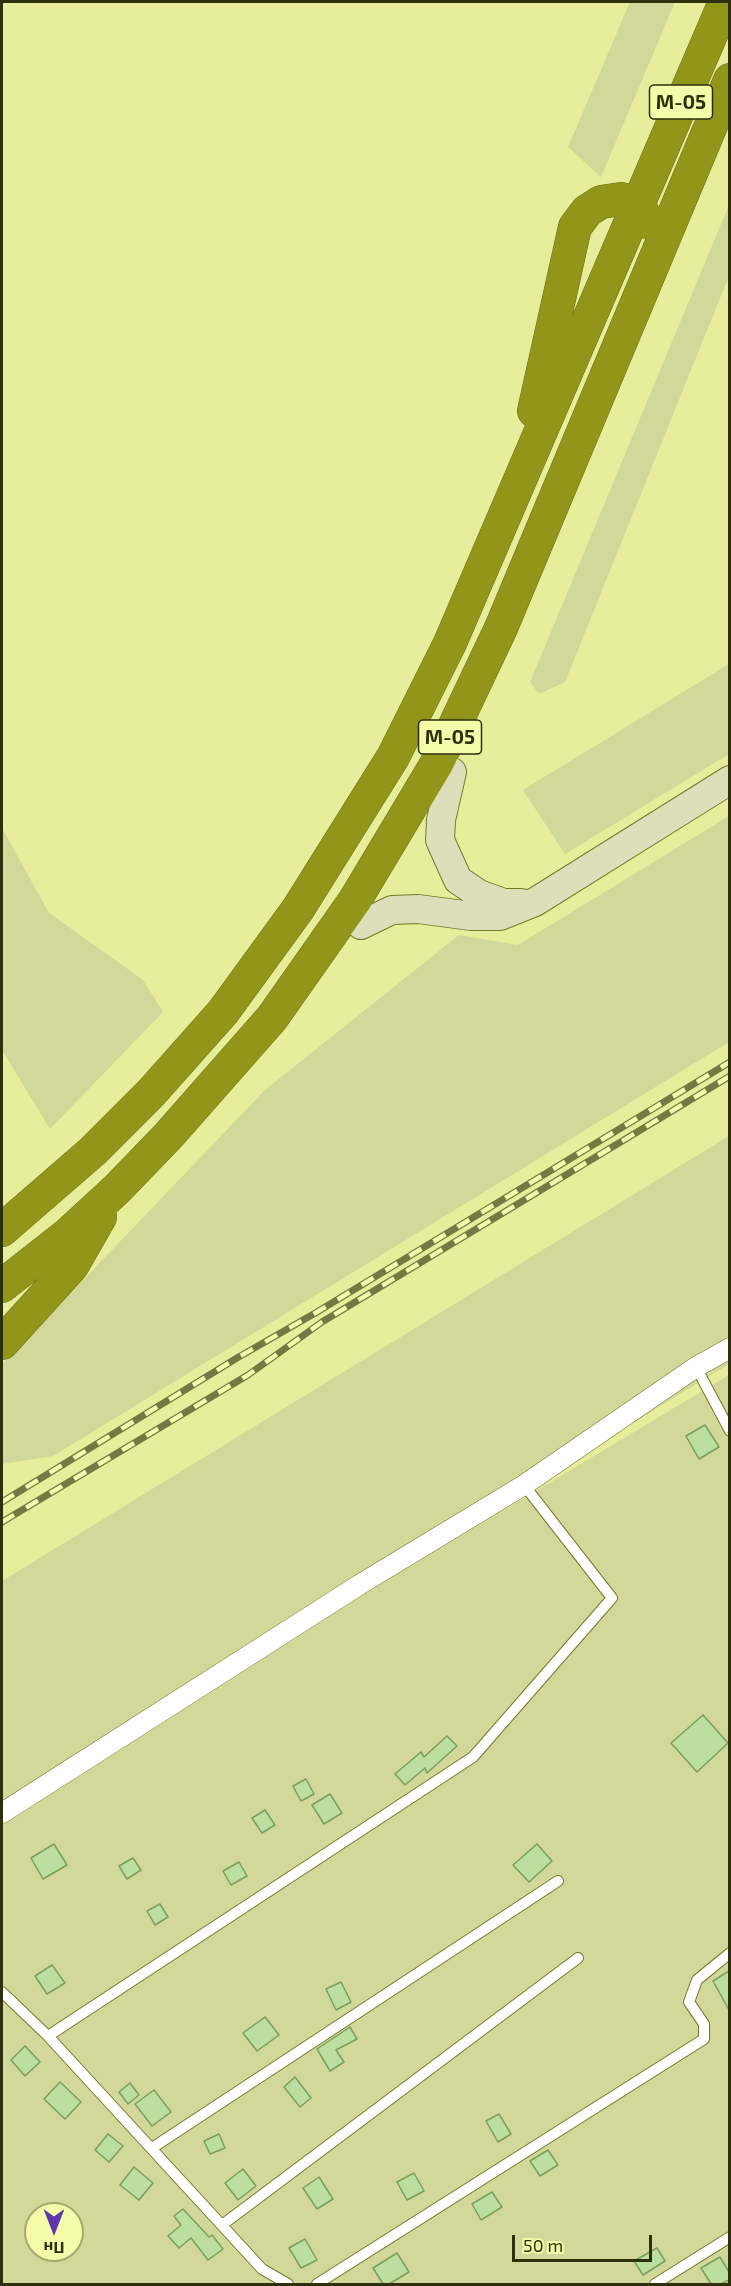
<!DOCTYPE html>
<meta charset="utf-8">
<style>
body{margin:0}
#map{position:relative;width:731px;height:2286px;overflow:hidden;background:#e7ed9b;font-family:"Exo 2",sans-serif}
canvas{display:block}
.frame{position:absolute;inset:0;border:3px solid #2d2f0d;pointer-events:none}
.north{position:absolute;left:24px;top:2202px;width:60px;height:60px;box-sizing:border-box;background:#f5fba8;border:2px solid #a5a96a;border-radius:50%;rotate:180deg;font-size:16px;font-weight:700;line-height:24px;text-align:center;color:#2d2f0d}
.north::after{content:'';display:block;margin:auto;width:21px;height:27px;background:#5c36ae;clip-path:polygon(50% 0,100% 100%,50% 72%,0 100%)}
.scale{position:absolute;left:512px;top:2235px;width:140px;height:27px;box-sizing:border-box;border:3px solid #2d2f0d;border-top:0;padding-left:8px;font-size:18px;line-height:21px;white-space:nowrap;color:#2d2f0d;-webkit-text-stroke:4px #f5fba8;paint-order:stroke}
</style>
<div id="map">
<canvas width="731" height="2286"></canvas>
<div class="frame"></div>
<div class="north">Пн</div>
<div class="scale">50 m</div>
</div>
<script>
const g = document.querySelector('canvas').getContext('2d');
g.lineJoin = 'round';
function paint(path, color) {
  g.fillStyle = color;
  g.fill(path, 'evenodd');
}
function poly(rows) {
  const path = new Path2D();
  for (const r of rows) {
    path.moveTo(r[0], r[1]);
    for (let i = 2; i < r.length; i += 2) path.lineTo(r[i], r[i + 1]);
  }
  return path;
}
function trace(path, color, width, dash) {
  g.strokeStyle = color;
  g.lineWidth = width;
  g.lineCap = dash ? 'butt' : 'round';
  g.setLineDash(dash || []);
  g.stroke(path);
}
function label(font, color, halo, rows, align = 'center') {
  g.font = font + ' "Exo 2",sans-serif';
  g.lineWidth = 6;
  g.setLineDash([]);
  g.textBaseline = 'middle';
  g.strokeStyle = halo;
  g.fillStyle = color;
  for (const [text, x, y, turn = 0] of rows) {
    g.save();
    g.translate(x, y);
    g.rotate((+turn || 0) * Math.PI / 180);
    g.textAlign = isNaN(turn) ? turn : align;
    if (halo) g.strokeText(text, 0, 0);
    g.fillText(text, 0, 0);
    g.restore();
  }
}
const green = poly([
 [630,2,675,2,601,177,568,147],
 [729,205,729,276,565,682,539,694,530,682],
 [729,664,729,754,565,854,523,790],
 [729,816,729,1042,53,1456,2,1464,2,1365,265,1090,459,935,518,945],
 [2,828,49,913,143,980,163,1012,50,1129,2,1050],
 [729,1136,729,1364,2,1809,2,1581],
 [729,1375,729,2284,2,2284,2,1812],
 [36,2214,72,2214,72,2250,36,2250]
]);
const building = poly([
 [705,1425,719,1447,699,1459,686,1436,705,1425],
 [703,1715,728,1743,697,1772,671,1743,703,1715],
 [447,1736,457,1746,427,1773,425,1768,405,1785,395,1774,421,1752,424,1757,447,1736],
 [306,1779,314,1794,301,1801,293,1786,306,1779],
 [330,1794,342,1813,324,1824,312,1805,330,1794],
 [265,1810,275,1825,262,1833,252,1818,265,1810],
 [54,1844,67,1865,43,1879,31,1858,54,1844],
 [537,1844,552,1861,529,1882,513,1865,537,1844],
 [133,1858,141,1870,127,1879,119,1866,133,1858],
 [239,1862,247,1876,231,1885,223,1871,239,1862],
 [160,1904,168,1917,155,1925,147,1911,160,1904],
 [52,1965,65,1983,47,1994,35,1976,52,1965],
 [729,1971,729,2010,713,1981,729,1971],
 [341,1982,351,2002,336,2010,326,1989,341,1982],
 [265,2017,279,2035,257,2051,243,2033,265,2017],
 [350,2027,357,2039,336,2050,344,2062,330,2071,317,2049,350,2027],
 [25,2046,40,2062,25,2076,11,2060,25,2046],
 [295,2077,311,2098,300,2107,284,2087,295,2077],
 [60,2082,81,2102,65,2119,44,2099,60,2082],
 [130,2083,139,2095,128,2104,119,2092,130,2083],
 [154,2090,171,2112,152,2126,135,2104,154,2090],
 [499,2114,511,2134,498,2142,486,2121,499,2114],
 [108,2134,123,2146,109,2162,95,2150,108,2134],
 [219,2134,225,2148,210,2154,204,2141,219,2134],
 [548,2150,558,2165,540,2176,530,2161,548,2150],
 [134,2167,153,2183,139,2200,120,2185,134,2167],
 [243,2169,256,2186,238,2200,225,2183,243,2169],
 [414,2173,424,2191,407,2200,397,2182,414,2173],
 [319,2177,333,2199,317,2209,303,2188,319,2177],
 [492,2192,502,2207,481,2220,472,2204,492,2192],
 [183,2209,209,2237,212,2235,223,2249,208,2260,191,2238,179,2248,168,2236,181,2225,174,2216,183,2209],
 [305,2239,317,2260,301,2268,289,2248,305,2239],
 [657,2248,665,2261,643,2275,634,2261,657,2248],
 [397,2253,409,2272,389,2284,383,2284,373,2268,397,2253],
 [720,2257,729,2272,729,2280,721,2284,711,2284,701,2268,720,2257]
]);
const lane = poly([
 [696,1367,730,1431],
 [2,1992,48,2036,262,2269,288,2284],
 [48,2036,473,1757,612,1598,524,1485],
 [152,2148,558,1881],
 [222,2225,578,1958],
 [317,2284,704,2039,704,2024,689,2002,697,1980,730,1953],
 [655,2284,730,2237]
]);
const street = poly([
 [2,1813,359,1585,524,1485,696,1367,730,1348]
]);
const secondary = poly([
 [452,772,441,820,440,840,458,880,479,894,504,903,521,903],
 [361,925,392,910,418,909,471,916,500,916,535,902,730,780]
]);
const highway = poly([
 [534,411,575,227,587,211,601,202,621,199,638,203,647,222],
 [2,1230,93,1151,151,1093,223,1012,298,909,393,757,450,643,725,2],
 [2,1286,68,1234,117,1189,169,1135,272,1018,355,900,437,763,501,628,730,80],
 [2,1343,72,1266,100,1217]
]);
const rail = poly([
 [2,1502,237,1358,317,1312,730,1062],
 [2,1522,248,1375,322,1322,730,1076]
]);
const shields = [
 [681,102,63],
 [450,737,63]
];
const shieldNames = [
 ["М-05",681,102],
 ["М-05",450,737]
];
paint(green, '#d2d79a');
paint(building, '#bcdea1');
trace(building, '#7a9f5b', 1.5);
trace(lane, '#757927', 12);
trace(street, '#757927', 21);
trace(secondary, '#757927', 30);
trace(highway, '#6e7115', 34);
trace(lane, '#fff', 10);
trace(street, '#fff', 20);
trace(secondary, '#dedfba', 28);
trace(highway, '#91951a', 33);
trace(rail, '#747843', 7);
trace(rail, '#f5fba8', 4.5, [14]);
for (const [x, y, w] of shields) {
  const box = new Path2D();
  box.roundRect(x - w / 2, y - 17, w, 34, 4.5);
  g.fillStyle = '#f5fba8';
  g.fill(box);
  trace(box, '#2d2f0d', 1.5);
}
label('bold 20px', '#2d2f0d', null, shieldNames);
</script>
